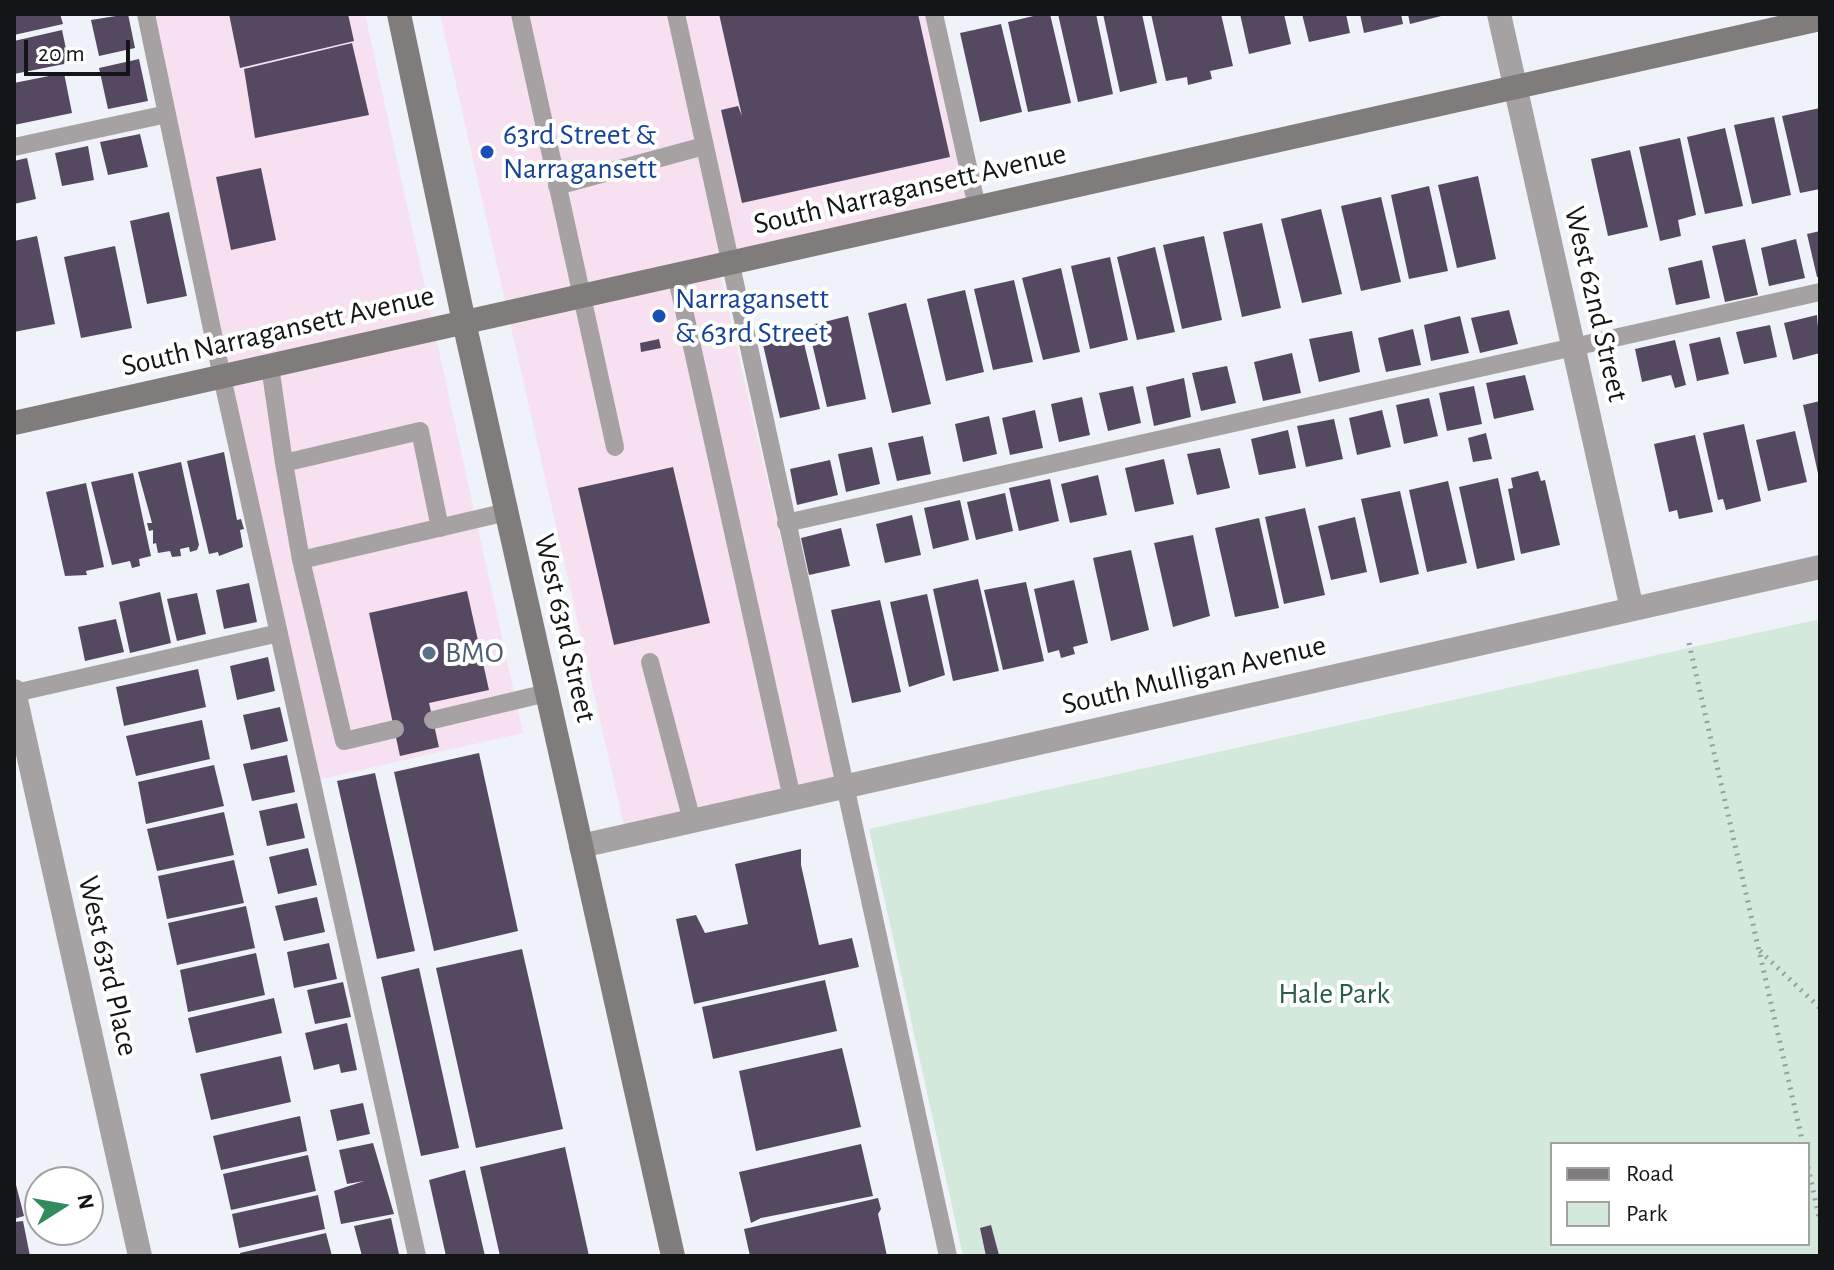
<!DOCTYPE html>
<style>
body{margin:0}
#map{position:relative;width:1834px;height:1270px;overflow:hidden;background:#f0f2f9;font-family:"Alegreya Sans",sans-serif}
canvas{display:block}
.frame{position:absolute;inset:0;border:16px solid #141517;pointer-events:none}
.legend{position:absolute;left:1550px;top:1142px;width:260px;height:104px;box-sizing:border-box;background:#fff;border:2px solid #a1a1a2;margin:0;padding:10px 14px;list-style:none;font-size:24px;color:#141517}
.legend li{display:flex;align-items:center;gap:16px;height:40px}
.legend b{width:40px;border:2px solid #a1a1a2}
.north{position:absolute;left:24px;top:1166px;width:80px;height:80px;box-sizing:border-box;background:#fff;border:2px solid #a1a1a2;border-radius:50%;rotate:79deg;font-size:22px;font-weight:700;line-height:32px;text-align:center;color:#141517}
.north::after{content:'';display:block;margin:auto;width:28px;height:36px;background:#328a5f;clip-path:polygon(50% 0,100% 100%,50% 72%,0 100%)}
.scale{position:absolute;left:24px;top:40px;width:106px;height:36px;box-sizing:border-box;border:4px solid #141517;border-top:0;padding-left:10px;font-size:24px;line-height:28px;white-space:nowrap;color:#141517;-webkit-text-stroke:6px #fff;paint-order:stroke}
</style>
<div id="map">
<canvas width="1834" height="1270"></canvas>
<div class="frame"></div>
<ul class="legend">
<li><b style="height:10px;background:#817c7c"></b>Road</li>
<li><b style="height:22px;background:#d2e9db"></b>Park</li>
</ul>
<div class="north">N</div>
<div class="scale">20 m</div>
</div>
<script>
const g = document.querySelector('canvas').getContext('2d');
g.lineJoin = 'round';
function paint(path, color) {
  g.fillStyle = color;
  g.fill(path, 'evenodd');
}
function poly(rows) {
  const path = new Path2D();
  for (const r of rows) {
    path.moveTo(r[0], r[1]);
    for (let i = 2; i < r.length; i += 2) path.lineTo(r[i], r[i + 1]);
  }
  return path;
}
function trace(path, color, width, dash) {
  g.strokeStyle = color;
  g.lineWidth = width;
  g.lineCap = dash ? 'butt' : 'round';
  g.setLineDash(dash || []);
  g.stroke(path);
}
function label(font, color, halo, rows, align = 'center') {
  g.font = font + ' "Alegreya Sans",sans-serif';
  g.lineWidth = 8;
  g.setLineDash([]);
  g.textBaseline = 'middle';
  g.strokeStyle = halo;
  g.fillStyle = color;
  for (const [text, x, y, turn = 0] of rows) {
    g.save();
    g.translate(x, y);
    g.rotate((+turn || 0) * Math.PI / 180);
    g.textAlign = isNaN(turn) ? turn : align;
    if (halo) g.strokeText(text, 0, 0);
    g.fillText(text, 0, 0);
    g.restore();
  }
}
const commercial = poly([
 [150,14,365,14,523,733,317,780],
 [440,14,930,14,973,207,718,266,836,777,624,826]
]);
const green = poly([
 [1820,619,1820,1256,963,1256,869,829],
 [1552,1144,1808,1144,1808,1244,1552,1244]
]);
const building = poly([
 [14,14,60,14,63,24,14,35],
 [128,14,135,48,99,56,91,20],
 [229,14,348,14,354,41,240,68],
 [719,14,918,14,950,157,742,203,721,110,738,106,742,116],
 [1042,14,1050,14,1071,103,1028,112,1008,22],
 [1058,14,1096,14,1113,94,1078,102],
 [1103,14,1142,14,1157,83,1120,92],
 [1151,14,1221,14,1233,66,1210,71,1212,79,1188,85,1187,77,1166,81],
 [1240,14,1284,14,1291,44,1249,54],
 [1302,14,1346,14,1350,33,1309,42],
 [1360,14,1401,14,1403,24,1364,33],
 [1408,14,1445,14,1445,15,1410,24],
 [1001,24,1022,112,980,122,960,33],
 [62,30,69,63,14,74,14,41],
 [352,43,369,115,255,138,244,69],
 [139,59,148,101,108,109,99,68],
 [64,73,72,113,14,125,14,83],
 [1820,108,1820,189,1800,193,1782,116],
 [1774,117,1791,195,1752,204,1734,125],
 [1725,128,1743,206,1705,214,1687,137],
 [140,134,148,167,108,175,100,142],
 [1680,138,1696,215,1678,220,1681,236,1660,241,1639,147],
 [88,146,94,180,62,186,55,153],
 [1630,150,1648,227,1608,236,1591,159],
 [27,158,36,199,14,204,14,161],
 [261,168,276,240,231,250,216,177],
 [1478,176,1496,259,1457,268,1438,185],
 [1429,186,1448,271,1409,279,1391,195],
 [1381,197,1401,282,1361,291,1341,206],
 [1321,209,1342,294,1302,303,1281,219],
 [169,212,187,296,147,304,130,221],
 [1262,223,1281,308,1242,317,1223,232],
 [1820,231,1820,277,1817,277,1807,234],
 [37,236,55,324,14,332,14,241],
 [1204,236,1222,320,1182,329,1163,245],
 [1745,239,1758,295,1725,302,1712,246],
 [1796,239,1805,278,1769,286,1761,248],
 [115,246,132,328,81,338,64,257],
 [1155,247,1175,332,1137,340,1117,257],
 [1110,257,1128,340,1090,349,1071,266],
 [1702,260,1710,298,1676,305,1668,268],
 [1061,268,1080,352,1043,360,1022,278],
 [1014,280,1033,362,993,370,974,289],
 [965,290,984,372,946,381,927,299],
 [906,303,931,404,892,413,868,313],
 [1509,310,1518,344,1480,353,1471,318],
 [1817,315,1820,353,1793,360,1784,323],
 [848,316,866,399,827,407,808,326],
 [1460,316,1469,353,1431,361,1424,325],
 [1770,325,1777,357,1744,364,1736,332],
 [800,327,820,409,780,418,761,336],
 [1413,329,1421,365,1386,372,1378,338],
 [1352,331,1360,372,1319,382,1309,339],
 [1720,337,1729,374,1697,381,1689,344],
 [659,339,661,348,641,352,640,343],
 [1675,340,1686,385,1675,388,1671,375,1642,382,1635,349],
 [1292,353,1301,393,1263,401,1254,362],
 [1227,366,1236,403,1201,411,1192,373],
 [1525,375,1534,410,1494,419,1486,383],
 [1184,378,1191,417,1154,426,1146,387],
 [1133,386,1141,423,1108,431,1099,393],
 [1474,386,1482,424,1447,431,1439,393],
 [1082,397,1090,435,1059,442,1051,404],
 [1429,398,1438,436,1404,444,1396,405],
 [1820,401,1820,478,1819,478,1803,405],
 [1035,410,1043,448,1010,455,1002,418],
 [1382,410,1391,447,1357,455,1349,418],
 [989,416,997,454,963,462,955,424],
 [1334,419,1343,459,1306,467,1297,426],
 [1744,424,1761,501,1726,510,1723,499,1718,500,1703,433],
 [1288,430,1296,468,1259,475,1251,439],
 [1795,431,1807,482,1768,491,1756,440],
 [1486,433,1492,459,1473,462,1468,438],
 [1695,435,1713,512,1679,519,1677,510,1669,512,1654,444],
 [923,436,931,474,897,481,888,443],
 [872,447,880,484,846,492,838,454],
 [1220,448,1230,488,1197,495,1187,454],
 [224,452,237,520,241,519,244,529,240,530,243,547,219,556,218,552,209,554,187,461],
 [1164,459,1174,504,1135,512,1125,468],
 [830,460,838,495,797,505,790,469],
 [181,462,199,545,197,550,190,552,189,547,180,549,181,556,172,557,170,551,158,553,156,543,153,544,153,530,149,531,147,523,152,523,138,472],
 [673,467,710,623,614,645,578,488],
 [1538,471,1541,481,1545,480,1560,545,1521,554,1508,489,1513,488,1511,478],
 [133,473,151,556,139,559,140,566,132,568,130,561,112,565,91,482],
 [1098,475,1107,515,1070,523,1061,484],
 [1498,478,1515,560,1477,569,1459,487],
 [1050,479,1059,521,1019,531,1009,488],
 [1448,481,1467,563,1427,572,1409,490],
 [86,483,104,567,86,571,87,575,65,576,46,492],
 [1400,491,1419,574,1380,583,1361,499],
 [1005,493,1013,531,976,540,967,502],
 [960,500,969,540,933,549,924,508],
 [1305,508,1325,595,1284,604,1265,517],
 [912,515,921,555,885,563,876,524],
 [1355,517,1367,572,1331,580,1318,526],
 [1259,518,1279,608,1235,617,1215,528],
 [841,528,850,566,809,575,801,538],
 [1193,535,1210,616,1173,627,1154,543],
 [1131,550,1149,630,1111,641,1093,558],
 [978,579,999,671,953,681,933,589],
 [1074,580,1088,643,1073,647,1075,654,1061,658,1059,650,1048,653,1034,589],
 [1026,582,1044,661,1003,670,984,590],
 [249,583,257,622,224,629,216,590],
 [467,591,489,690,429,703,439,747,400,756,369,613],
 [160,592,171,643,130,653,119,602],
 [197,593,206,634,177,641,167,599],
 [927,594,945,675,909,687,890,602],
 [880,600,901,692,852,703,831,610],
 [116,619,124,652,85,661,78,627],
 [268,657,275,691,237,700,230,666],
 [198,669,206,707,124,726,116,687],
 [280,707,288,741,251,750,243,715],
 [202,720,210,759,136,776,126,736],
 [479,753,518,931,434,951,394,772],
 [287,755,295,792,252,801,243,764],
 [214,765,224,806,146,824,138,782],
 [375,773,415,951,377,959,337,781],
 [297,803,305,838,267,846,259,811],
 [224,812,234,855,157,871,147,829],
 [308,848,317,885,278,894,269,857],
 [801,849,801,865,819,945,852,938,859,967,694,1004,676,919,696,915,705,933,748,924,735,864],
 [234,860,244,903,167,919,158,876],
 [317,897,325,932,284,941,275,906],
 [246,906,255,948,177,965,168,923],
 [329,943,337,979,294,988,287,952],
 [522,949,563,1129,476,1148,436,968],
 [256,953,265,995,188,1012,180,970],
 [419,968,459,1148,421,1156,381,977],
 [825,980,837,1031,713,1059,702,1007],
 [343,982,351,1017,315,1024,307,990],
 [274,998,282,1033,196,1053,188,1018],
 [347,1023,357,1070,341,1073,339,1064,314,1070,305,1033],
 [842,1048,861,1127,756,1151,739,1071],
 [281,1056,291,1102,211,1120,200,1074],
 [363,1103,370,1134,337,1141,330,1110],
 [300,1116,307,1151,221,1170,213,1136],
 [373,1143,394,1214,341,1224,334,1191,364,1181,347,1184,339,1150],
 [861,1144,873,1196,761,1218,751,1223,739,1172],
 [565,1147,589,1256,500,1256,480,1167],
 [308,1155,316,1191,231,1210,223,1174],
 [465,1170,485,1256,446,1256,429,1180],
 [14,1177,24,1216,14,1219],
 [318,1195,325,1229,239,1248,232,1214],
 [878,1198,881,1209,878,1214,887,1256,750,1256,744,1229],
 [391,1218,399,1254,362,1256,354,1226],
 [23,1221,30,1256,14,1256,14,1222],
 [991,1225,999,1255,986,1256,980,1228],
 [326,1233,332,1256,241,1256,240,1253]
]);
const path = poly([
 [1689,643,1803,1144],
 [1760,951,1820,1008],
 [1808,1167,1820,1222]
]);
const lane = poly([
 [146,14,222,377,417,1256],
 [520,14,615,447],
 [676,14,948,1256],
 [934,14,977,207],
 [14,147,167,114],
 [557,186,704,146],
 [676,274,792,798],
 [270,366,284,463],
 [786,523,1820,292],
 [301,560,507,512],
 [650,662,692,821],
 [15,693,279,633],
 [433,720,547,693],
 [395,729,344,741,301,560,284,463,420,431,440,528]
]);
const street = poly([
 [1499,14,1632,609],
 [14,691,140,1256],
 [581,846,1820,567]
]);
const secondary = poly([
 [399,14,464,322,673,1256],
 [14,423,1820,19]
]);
const markers = [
 [487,152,8,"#1a4fb4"],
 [659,316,8,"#1a4fb4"],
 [429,653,8,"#5c6f8a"]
];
const transitNames = [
 ["63rd Street &",503,135],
 ["Narragansett",503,169],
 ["Narragansett",675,299],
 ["& 63rd Street",675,333]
];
const streetNames = [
 ["South Narragansett Avenue",910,189,-13],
 ["West 62nd Street",1596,304,77],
 ["South Narragansett Avenue",278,331,-13],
 ["West 63rd Street",565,628,77],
 ["South Mulligan Avenue",1194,675,-13],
 ["West 63rd Place",108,966,77]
];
const serviceNames = [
 ["BMO",445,653]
];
const parkNames = [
 ["Hale Park",1334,994]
];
paint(commercial, '#f7e1f0');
paint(green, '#d2e9db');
paint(building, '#554961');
trace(path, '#9b9da2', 5, [2, 6]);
trace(lane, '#a6a2a3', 18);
trace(street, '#a6a2a3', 24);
trace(secondary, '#817c7c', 24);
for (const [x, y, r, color] of markers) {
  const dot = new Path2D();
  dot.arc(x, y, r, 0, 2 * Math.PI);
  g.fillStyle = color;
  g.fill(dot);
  trace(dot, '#fff', 3);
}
label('30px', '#164399', '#fff', transitNames, 'left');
label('30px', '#141517', '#fff', streetNames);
label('30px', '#4e5e75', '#fff', serviceNames, 'left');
label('30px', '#295e44', '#fff', parkNames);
</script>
